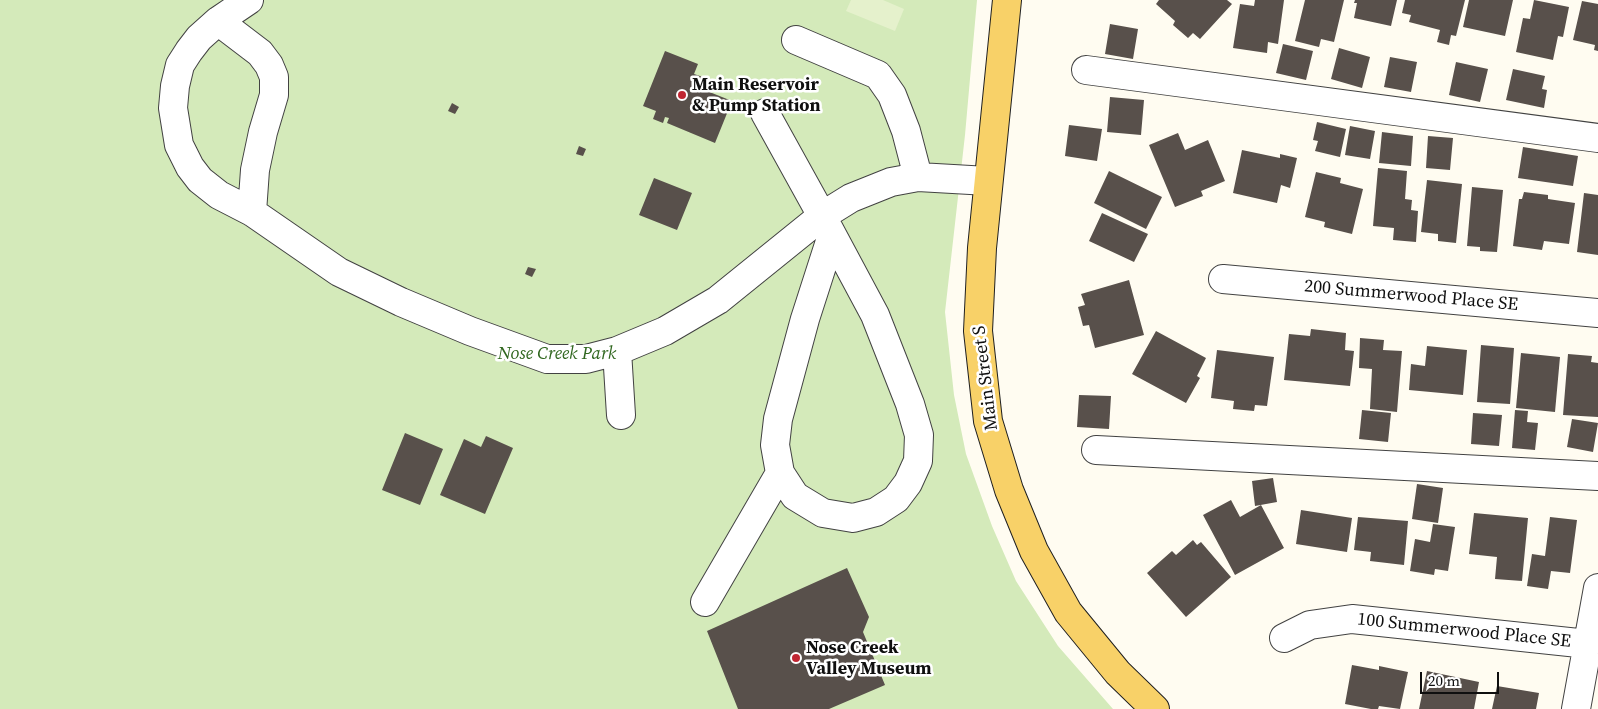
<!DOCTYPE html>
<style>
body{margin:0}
#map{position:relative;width:1598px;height:709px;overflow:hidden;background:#fffcf1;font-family:"Source Serif 4",serif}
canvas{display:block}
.scale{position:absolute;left:1420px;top:672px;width:79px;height:22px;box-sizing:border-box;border:2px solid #0f0f0f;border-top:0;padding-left:6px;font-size:15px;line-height:18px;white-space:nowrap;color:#0f0f0f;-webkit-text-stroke:4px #fff;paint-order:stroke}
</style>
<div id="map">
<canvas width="1598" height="709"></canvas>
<div class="scale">20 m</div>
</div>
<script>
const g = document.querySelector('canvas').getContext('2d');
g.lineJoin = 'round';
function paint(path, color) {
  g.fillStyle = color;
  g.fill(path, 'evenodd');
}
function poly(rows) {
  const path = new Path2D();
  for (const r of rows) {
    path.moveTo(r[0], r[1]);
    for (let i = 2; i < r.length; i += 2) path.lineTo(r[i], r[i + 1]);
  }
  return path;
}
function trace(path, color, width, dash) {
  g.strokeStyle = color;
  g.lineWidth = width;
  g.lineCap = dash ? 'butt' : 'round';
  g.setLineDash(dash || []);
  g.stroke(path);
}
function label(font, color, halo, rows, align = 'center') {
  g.font = font + ' "Source Serif 4",serif';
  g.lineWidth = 5;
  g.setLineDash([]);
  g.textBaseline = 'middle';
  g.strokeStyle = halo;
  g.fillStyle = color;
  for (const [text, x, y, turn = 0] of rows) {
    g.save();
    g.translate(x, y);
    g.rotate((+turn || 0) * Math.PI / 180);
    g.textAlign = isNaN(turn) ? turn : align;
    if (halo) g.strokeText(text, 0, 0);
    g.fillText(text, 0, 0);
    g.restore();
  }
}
const green = poly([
 [0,0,977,0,965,135,945,312,954,395,966,454,992,526,1016,581,1058,646,1113,709,0,709]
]);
const pitch = poly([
 [851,0,883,0,904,9,895,31,846,11]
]);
const building = poly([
 [1159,0,1227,0,1232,4,1200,39,1193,33,1188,38,1173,25,1175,21,1156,4],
 [1255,0,1284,0,1278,44,1268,42,1267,53,1233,48,1240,4,1254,6],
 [1305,0,1344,0,1334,42,1321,39,1319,47,1295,41],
 [1355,0,1397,0,1391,26,1354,18,1357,3,1354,3],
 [1405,0,1465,0,1456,36,1451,35,1449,45,1437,42,1440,30,1409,22,1411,15,1402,13],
 [1469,0,1513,0,1505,36,1463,27],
 [1534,0,1569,7,1563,37,1558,36,1553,60,1516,52,1523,18,1530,19],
 [1582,1,1598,4,1598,51,1594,50,1595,45,1573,40],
 [1110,24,1138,29,1133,59,1105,54],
 [1283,44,1313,51,1306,80,1276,73],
 [1339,48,1370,57,1362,88,1331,79],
 [665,51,698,64,694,74,706,78,702,89,732,101,715,143,667,123,669,118,665,117,663,123,653,119,656,111,643,106],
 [1390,57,1417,62,1411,92,1384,87],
 [1456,62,1488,69,1480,102,1449,95],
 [1513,69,1545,76,1542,89,1547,90,1544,108,1506,100],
 [1110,97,1144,100,1141,135,1107,132],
 [452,103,459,107,455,114,448,111],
 [1317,122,1346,129,1340,157,1315,151,1318,141,1313,140],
 [1069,125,1102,129,1097,161,1065,156],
 [1350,126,1375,131,1370,159,1345,155],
 [1382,132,1413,136,1411,166,1379,163],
 [1178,133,1185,150,1208,140,1225,181,1201,191,1203,196,1175,207,1149,145],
 [1428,136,1453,138,1450,170,1426,168],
 [579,146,586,149,583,156,576,154],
 [1523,147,1578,156,1573,186,1518,178],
 [1242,150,1280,158,1280,154,1297,158,1290,188,1281,185,1277,203,1233,193],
 [1378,168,1407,171,1405,199,1412,200,1411,210,1418,211,1416,242,1393,240,1394,228,1373,226],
 [1109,171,1162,197,1146,229,1094,203],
 [1316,172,1341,178,1340,183,1363,189,1352,234,1324,227,1325,222,1305,217],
 [654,178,692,193,677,230,639,215],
 [1427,180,1462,184,1456,243,1438,241,1438,234,1421,232],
 [1472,187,1503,190,1497,252,1480,251,1480,247,1467,246],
 [1524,192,1548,195,1548,199,1575,203,1569,244,1544,241,1542,250,1513,246,1519,199,1522,199],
 [1584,193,1598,195,1598,255,1577,252],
 [1102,213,1148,234,1134,262,1089,241],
 [528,267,536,269,532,277,525,274],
 [1129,280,1144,335,1095,348,1089,325,1083,326,1078,307,1085,305,1081,294],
 [1311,329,1346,333,1345,350,1354,351,1350,386,1284,380,1289,334,1310,336],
 [1156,331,1206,358,1197,376,1200,378,1186,403,1132,374],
 [1360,338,1384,340,1383,350,1402,351,1397,412,1370,409,1372,369,1359,368],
 [1481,345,1514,348,1510,404,1477,402],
 [1427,346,1467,350,1463,395,1409,390,1411,364,1425,366],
 [1217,350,1274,357,1267,406,1255,405,1254,411,1233,409,1234,401,1211,398],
 [1521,353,1560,357,1555,412,1516,408],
 [1568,354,1592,356,1591,362,1598,363,1598,417,1563,415],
 [1079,395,1111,396,1109,429,1077,427],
 [1362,410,1391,413,1388,442,1359,439],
 [1515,410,1528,411,1527,422,1538,423,1535,450,1512,448],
 [1473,413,1502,415,1499,446,1471,444],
 [1572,419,1598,423,1593,452,1567,447],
 [405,433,443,449,420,505,382,490],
 [486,436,513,448,485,514,440,495,464,439,481,447],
 [1273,478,1277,502,1255,506,1252,481],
 [1417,484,1443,488,1438,523,1412,519],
 [1231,500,1240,517,1261,505,1284,548,1235,575,1203,515],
 [1301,510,1352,518,1347,552,1296,544],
 [1474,513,1528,518,1522,581,1495,579,1497,557,1469,554],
 [1358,517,1408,521,1404,565,1370,561,1371,552,1354,550],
 [1550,517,1577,520,1570,573,1551,571,1548,589,1527,586,1532,554,1545,556],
 [1433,524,1455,527,1448,571,1435,569,1434,575,1410,571,1415,539,1430,542],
 [1193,540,1197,545,1201,542,1231,577,1186,617,1147,573,1172,551,1176,555],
 [847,568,869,617,863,632,885,685,829,709,738,709,707,631],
 [1352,665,1379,670,1379,666,1408,672,1400,709,1379,706,1378,709,1371,709,1345,704],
 [1427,671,1479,682,1474,709,1419,709],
 [1497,686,1539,693,1536,709,1492,709]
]);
const minor = poly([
 [218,21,249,0],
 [796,40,878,75,892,95,906,131,918,177],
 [1086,70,1598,138],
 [765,113,822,216,875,315,910,404,919,435,918,461,908,483,896,499,876,512,853,518,823,513,795,496,780,473,775,445,778,419,805,319,832,235],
 [252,212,255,170,263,132,274,95,274,77,269,65,260,53,218,21,199,38,189,51,180,65,175,86,173,108,179,145,190,167,200,180,219,195,252,212,339,272,401,302,470,331,547,359,586,359,617,351,665,331,718,300,822,216,851,198,891,182,918,177,988,181],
 [1223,279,1598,313],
 [617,351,621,415],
 [1096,450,1598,476],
 [705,602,780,473],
 [1284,638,1310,625,1352,619,1588,644],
 [1576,709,1598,588]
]);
const major = poly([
 [1007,0,982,248,978,331,988,421,1009,490,1034,551,1068,612,1118,673,1155,709]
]);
const markers = [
 [682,95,5,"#c02632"],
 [796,658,5,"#c02632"]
];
const poiNames = [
 ["Main Reservoir",692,85],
 ["& Pump Station",692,106],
 ["Nose Creek",806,648],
 ["Valley Museum",806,669]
];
const streetNames = [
 ["200 Summerwood Place SE",1411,296,5],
 ["Main Street S",986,378,-97],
 ["100 Summerwood Place SE",1464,631,6]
];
const parkNames = [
 ["Nose Creek Park",557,354]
];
paint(green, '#d4eaba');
paint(pitch, '#e5f1cc');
paint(building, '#58504b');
trace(minor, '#424242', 30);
trace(major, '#202020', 30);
trace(minor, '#fff', 28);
trace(major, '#f8d168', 28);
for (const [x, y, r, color] of markers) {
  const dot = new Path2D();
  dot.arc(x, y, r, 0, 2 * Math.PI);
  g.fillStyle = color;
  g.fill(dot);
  trace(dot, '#fff', 2);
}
label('bold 18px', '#0f0f0f', '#fff', poiNames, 'left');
label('18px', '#0f0f0f', '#fff', streetNames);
label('italic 18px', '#30671f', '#fff', parkNames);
</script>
